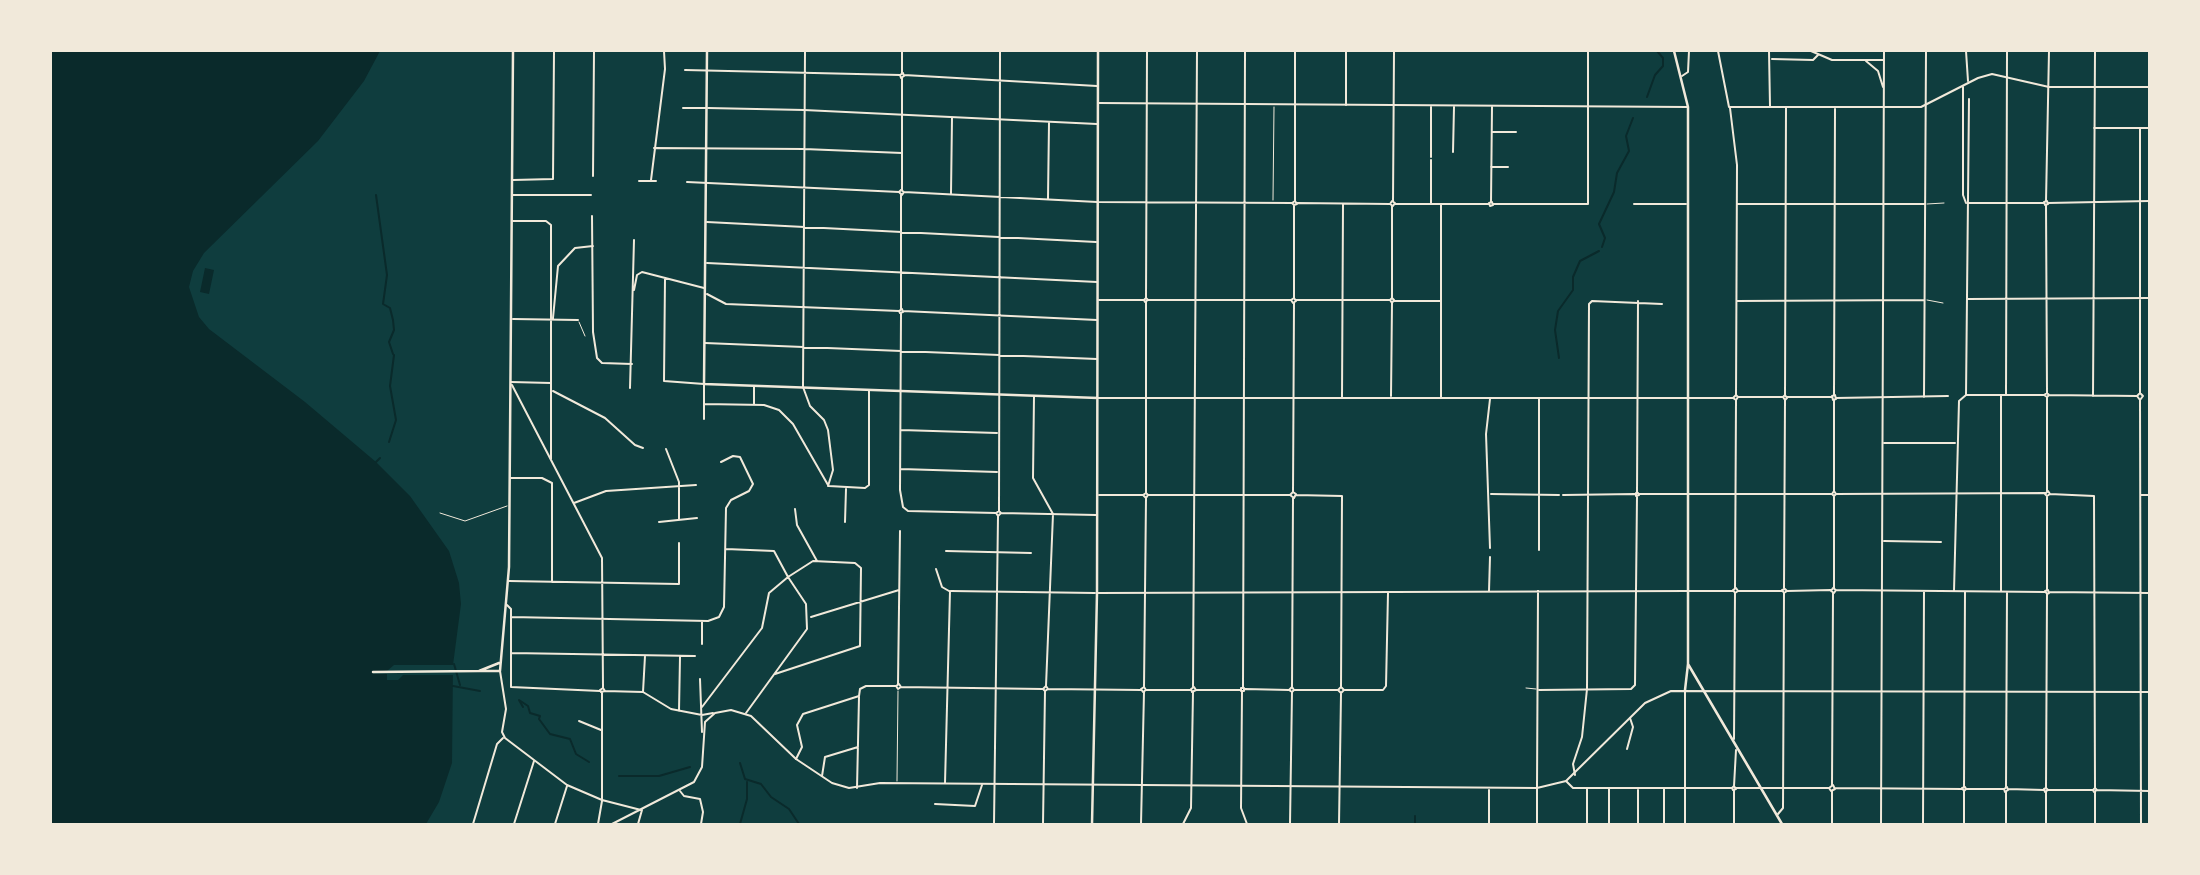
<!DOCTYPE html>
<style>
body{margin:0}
#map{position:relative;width:2200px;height:875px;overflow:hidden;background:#0f3d3e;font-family:"DM Sans",sans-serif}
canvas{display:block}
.frame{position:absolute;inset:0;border:52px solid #f1e9da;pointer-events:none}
</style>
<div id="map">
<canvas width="2200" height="875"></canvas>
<div class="frame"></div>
</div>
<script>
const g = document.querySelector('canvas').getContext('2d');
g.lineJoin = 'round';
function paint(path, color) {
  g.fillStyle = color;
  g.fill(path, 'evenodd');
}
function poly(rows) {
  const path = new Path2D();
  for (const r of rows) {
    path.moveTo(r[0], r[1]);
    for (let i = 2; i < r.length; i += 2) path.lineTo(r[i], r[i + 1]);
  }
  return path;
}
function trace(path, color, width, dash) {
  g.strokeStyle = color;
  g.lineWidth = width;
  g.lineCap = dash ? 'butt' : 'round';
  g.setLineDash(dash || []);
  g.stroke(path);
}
const water = poly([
 [51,51,380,51,364,81,318,141,204,253,193,271,189,287,199,317,209,329,305,402,376,462,410,496,449,551,459,583,461,604,453,665,452,763,439,802,426,824,51,824],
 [205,268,214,270,209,294,200,292]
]);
const pier = poly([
 [394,665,457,665,456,675,403,675,398,680,387,680,387,674,373,674,373,671,387,671]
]);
const stream = poly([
 [1647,97,1655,75,1663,66,1663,58,1657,51],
 [376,195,387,275,383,304,390,308,393,320,394,330,389,342,393,354],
 [1602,247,1605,238,1599,224,1614,192,1617,173,1629,151,1626,136,1633,118],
 [1559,358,1555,330,1558,311,1573,290,1573,277,1580,261,1599,251],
 [389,442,396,420,390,386,394,355],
 [376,462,380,458],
 [454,664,460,685],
 [453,686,480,691],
 [523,707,519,700,528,706,530,713,540,716,539,719,550,734,570,739,576,754,589,762],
 [740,763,745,779,761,784,771,797,789,809,799,824],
 [619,776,659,776,690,767],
 [740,824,747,799,747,782],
 [1415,824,1415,816]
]);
const service = poly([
 [1273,200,1274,107],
 [1927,204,1944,203],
 [1927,300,1943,303],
 [579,322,585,336],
 [440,513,465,521,507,506],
 [1526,688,1536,689],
 [897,781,898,691]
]);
const minor = poly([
 [805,51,803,387,810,406,824,420,828,430,833,470,828,486],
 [1769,51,1770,106],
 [1966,51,1968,81],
 [1772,59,1813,60,1818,55],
 [685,70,900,75],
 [902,73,902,51],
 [903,73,904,76,901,78,900,75,903,73],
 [904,75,1097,86],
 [1963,87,1963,195,1966,203],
 [1346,105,1346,51],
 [683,108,706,108],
 [1730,108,1737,165,1736,395],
 [2094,128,2149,128],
 [1492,132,1516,132],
 [654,148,804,149,902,153],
 [1453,152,1454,107],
 [1431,157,1431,107],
 [1491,167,1508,167],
 [593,176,594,51],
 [513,180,553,179,554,51],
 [651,180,665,69,664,51],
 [639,181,656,181],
 [687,182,899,192],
 [901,190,904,192,902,195,899,192,901,190],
 [902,190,902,78],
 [904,192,1097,202,1292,203],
 [951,193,952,118],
 [512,195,591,195],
 [1048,198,1049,123],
 [1295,201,1295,51],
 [1295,201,1297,204,1294,205,1292,203,1295,201],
 [1392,201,1395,203,1393,206,1390,204,1392,201],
 [1393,201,1394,51],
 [2046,201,2049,51],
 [2047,201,2048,204,2045,205,2044,202,2047,201],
 [1491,202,1492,107],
 [1492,202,1493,205,1490,206,1489,203,1492,202],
 [1297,203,1390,204],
 [1431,203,1431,160],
 [1968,203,2044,203],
 [2048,203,2149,201],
 [1395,204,1489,204],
 [1493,204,1588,204,1588,51],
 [1634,204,1686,204],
 [1737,204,1924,204],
 [2046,205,2047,393],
 [592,216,593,332,597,358,602,363,632,364],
 [513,221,546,221,551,225,551,459],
 [707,222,1096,242],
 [707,263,1097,282],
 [665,278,664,381,704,384,704,419],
 [634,290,637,275,642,272,704,288],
 [707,294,726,304,899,311],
 [1146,298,1147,51],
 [1146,298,1148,300,1145,302,1144,300,1146,298],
 [1294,298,1294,206],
 [1294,298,1296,301,1293,303,1291,300,1294,298],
 [1392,298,1392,206],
 [1392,298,1394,300,1392,303,1390,300,1392,298],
 [1968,299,2149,298],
 [1099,300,1144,300],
 [1148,300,1291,300],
 [1296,300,1390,300],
 [1394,301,1440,301],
 [1737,301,1924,300],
 [901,309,901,195],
 [902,309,903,312,900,313,899,311,902,309],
 [903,311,1097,320],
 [901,314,900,490,903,507,908,511,996,513],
 [553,318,558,266,575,248,593,246],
 [513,319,578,320],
 [705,343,1097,359],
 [511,382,551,383],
 [512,385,602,558,603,688],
 [630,388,634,240],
 [553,391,605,418,635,445,643,448],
 [2047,393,2049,395,2047,397,2044,395,2047,393],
 [2140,393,2140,128],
 [2140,393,2143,396,2140,400,2137,396,2140,393],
 [1736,395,1738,397,1736,400,1733,398,1736,395],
 [1785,395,1786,108],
 [1785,395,1787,398,1785,400,1783,397,1785,395],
 [1834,395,1835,109],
 [1835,395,1836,399,1833,400,1832,396,1835,395],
 [1966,395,1969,99],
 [2006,395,2007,51],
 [2049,395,2137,396],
 [1034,396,1033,478,1053,514,1046,686],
 [1391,396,1392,303],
 [2001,396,2001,590],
 [2093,396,2095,51],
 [1738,397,1783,397],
 [1787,397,1832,397],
 [1924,397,1926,51],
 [2047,397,2047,491],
 [1342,398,1343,204],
 [1441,398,1441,204],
 [1689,398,1733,398],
 [1836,398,1948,396],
 [2140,400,2141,824],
 [704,404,764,405,779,410,793,424,828,485],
 [754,404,754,386],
 [901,430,997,433],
 [1884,443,1955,443],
 [666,449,679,482,679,520],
 [901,469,997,472],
 [511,478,542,478,552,483,552,582],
 [829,486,865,488,869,485,869,391],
 [1834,491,1834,400],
 [1834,491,1836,494,1834,496,1832,494,1834,491],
 [2048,491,2050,494,2047,496,2045,494,2048,491],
 [1293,492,1294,303],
 [1293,492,1296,494,1294,498,1290,495,1293,492],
 [1146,493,1146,302],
 [1146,493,1148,495,1146,498,1143,495,1146,493],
 [1637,493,1638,301],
 [1638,493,1639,495,1636,496,1636,493,1638,493],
 [1491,494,1559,495],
 [1639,494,1832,494],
 [1836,494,2045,493],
 [2050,494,2094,496,2095,788],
 [1099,495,1143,495],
 [1148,495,1290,495],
 [1296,495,1342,496,1341,687],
 [1563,495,1635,494],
 [2141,495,2149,495],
 [2047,496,2047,590],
 [574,503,606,491,696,485],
 [795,509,797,525,817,561],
 [999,511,1000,51],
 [999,511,1001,513,998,516,996,513,999,511],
 [1001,513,1096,515],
 [659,522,697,518],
 [845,522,846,489],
 [1884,541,1941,542],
 [1490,548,1486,434,1490,399],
 [726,549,774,551,788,577,813,561,855,563,861,568,860,646,775,674],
 [1539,550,1539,399],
 [946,551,1031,553],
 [936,569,942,587,949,591],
 [509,581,679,584,679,543],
 [1735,588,1736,400],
 [1736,588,1738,591,1735,593,1733,590,1736,588],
 [1784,588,1785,400],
 [1833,588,1836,590,1834,593,1831,591,1833,588],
 [1834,588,1834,496],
 [1785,589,1787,591,1784,593,1782,590,1785,589],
 [1836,590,2045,592],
 [2048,590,2049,593,2047,594,2045,591,2048,590],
 [951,591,1095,593],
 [1489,591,1490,557],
 [1689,591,1733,591],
 [1738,591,1782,591],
 [1787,591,1831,590],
 [1954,591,1959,401,1966,395,2044,395],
 [2049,592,2149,593],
 [507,605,511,609,511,687,600,691],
 [511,617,708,621,719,617,724,607,726,508,731,500,749,491,753,484,740,457,733,456,721,462],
 [811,617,899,590],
 [702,644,702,622],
 [511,653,695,656],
 [700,679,702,732],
 [898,684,900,531],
 [899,684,901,687,898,689,896,686,899,684],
 [1046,686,1048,689,1045,691,1043,689,1046,686],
 [901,687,1043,689],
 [1144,687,1146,498],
 [1144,687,1146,690,1143,692,1141,689,1144,687],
 [1193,687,1197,51],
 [1194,687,1196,690,1192,692,1191,689,1194,687],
 [1243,687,1245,51],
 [1292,687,1293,498],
 [1292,687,1294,690,1292,692,1289,690,1292,687],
 [603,688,605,691,601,692,600,690,603,688],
 [1241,688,1244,688,1244,691,1241,691,1241,688],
 [1048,689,1141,690],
 [1245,689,1289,690],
 [1146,690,1191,690],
 [1196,690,1240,690],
 [1294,690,1337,690],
 [1344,690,1341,687,1338,690,1341,693,1344,690,1383,690,1386,686,1388,593],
 [1539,690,1631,689,1635,685,1637,496],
 [605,691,643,692,671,709,702,715,713,713],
 [643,692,645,656],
 [1242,692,1241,808,1247,824],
 [702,707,762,628,769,593,788,577,806,604,807,629,746,713],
 [679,711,680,657],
 [579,721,601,730],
 [1734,739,1735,593],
 [1627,749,1633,727,1630,718],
 [796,759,802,747,797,725,803,714,859,696,860,689,866,686,896,686],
 [1575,775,1573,764,1582,737,1587,689,1589,304,1592,301,1662,304],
 [822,776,825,757,858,747],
 [1566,781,1573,788,1732,788],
 [945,783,950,591],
 [1832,785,1833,593],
 [1833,785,1835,789,1831,791,1829,788,1833,785],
 [1734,786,1736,750],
 [1734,786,1736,789,1733,790,1732,788,1734,786],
 [1964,787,1965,592],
 [1965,787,1966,789,1964,791,1962,788,1965,787],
 [2006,787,2007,592],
 [2007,787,2008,790,2005,792,2004,789,2007,787],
 [857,788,859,697],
 [1736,788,1829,788],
 [1835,788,1962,789],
 [2046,788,2047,594],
 [2046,788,2048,790,2045,792,2044,789,2046,788],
 [2095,788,2097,790,2094,792,2093,790,2095,788],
 [1966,789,2004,789],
 [2008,789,2044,790],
 [1638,790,1638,824],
 [2048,790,2093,790],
 [2097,790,2149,791],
 [680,791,684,796,700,799,703,812,701,824],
 [2095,792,2095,824],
 [602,800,602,693],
 [935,804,975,806,982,785],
 [1778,814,1783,808,1784,593],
 [473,824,497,744,503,738],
 [514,824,534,761],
 [555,824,567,786],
 [638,824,642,810],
 [994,824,998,516],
 [1043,824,1045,691],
 [1141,824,1144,692],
 [1183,824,1191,808,1193,692],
 [1290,824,1292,692],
 [1339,824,1341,694],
 [1537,824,1537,789],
 [1587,824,1587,789],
 [1609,824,1609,789],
 [1664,824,1664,789],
 [1685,824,1685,692],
 [1734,824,1734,790],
 [1832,824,1832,791],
 [1923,824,1924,591],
 [1964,824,1964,791],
 [2006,824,2006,792],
 [2046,824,2046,792]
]);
const tertiary = poly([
 [1718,51,1729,107,1921,107,1978,78,1992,74,2049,87,2149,87],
 [1811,51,1832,60,1884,60],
 [1866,61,1878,71,1883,87],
 [1682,76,1688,72,1689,51],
 [1098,103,1687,107],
 [708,108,804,110,1097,124],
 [1099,398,1687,398],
 [1098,593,1687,591],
 [500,671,506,709,502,732,505,738,567,785,602,800,641,810],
 [1537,787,1538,591],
 [598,824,602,801],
 [612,824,694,782,702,767,705,722,715,713,731,710,751,716,796,759,832,783,849,788,880,783,1537,788,1566,781,1645,703,1671,691,2149,692],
 [1489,824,1489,790],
 [1881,824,1884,51]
]);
const secondary = poly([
 [707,51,704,384,1098,398],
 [1674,51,1688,107,1688,664,1782,824],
 [1685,690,1688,664],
 [1092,824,1097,593,1098,51]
]);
const primary = poly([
 [479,671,500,671,509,567,513,51],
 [373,672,479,671,499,663]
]);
paint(water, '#0a2a2b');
paint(pier, '#0f3d3e');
trace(stream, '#0a2a2b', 2);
trace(service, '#f1e9da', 1);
trace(minor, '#f1e9da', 2);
trace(tertiary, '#f1e9da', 2);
trace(secondary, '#f1e9da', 2.5);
trace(primary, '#f1e9da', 2.5);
</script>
